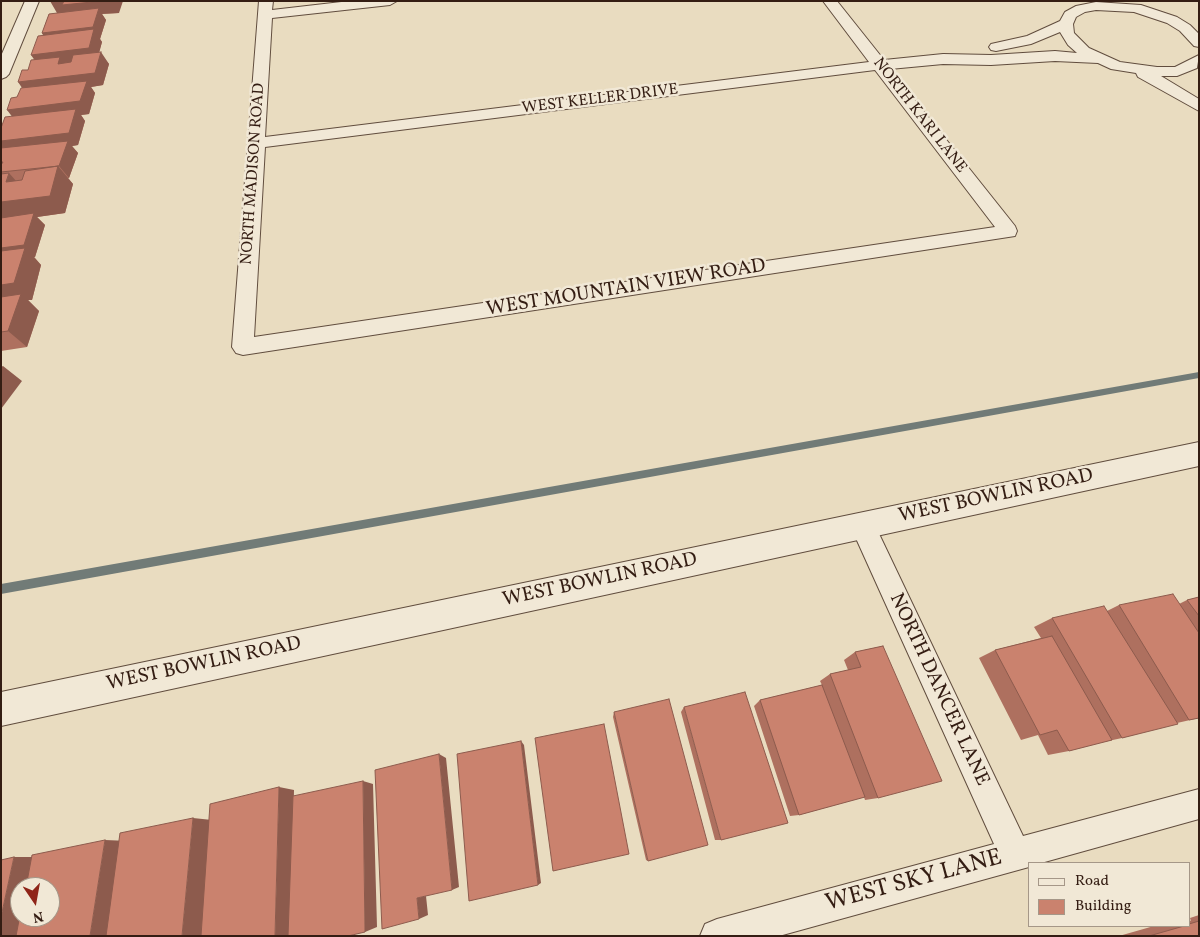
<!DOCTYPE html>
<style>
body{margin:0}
#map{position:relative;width:1200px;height:937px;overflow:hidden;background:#e9dcc0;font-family:Vollkorn,serif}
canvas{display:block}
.frame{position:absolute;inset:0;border:2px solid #341d13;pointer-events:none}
.legend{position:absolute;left:1028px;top:862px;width:162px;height:65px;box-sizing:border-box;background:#f1e8d6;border:1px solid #a59788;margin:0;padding:6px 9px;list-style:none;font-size:15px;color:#341d13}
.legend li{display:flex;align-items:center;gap:10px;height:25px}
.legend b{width:25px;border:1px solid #a59788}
.north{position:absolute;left:10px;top:877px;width:50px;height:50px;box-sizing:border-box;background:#f1e8d6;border:1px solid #a59788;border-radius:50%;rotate:168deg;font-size:14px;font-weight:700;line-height:20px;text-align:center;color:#341d13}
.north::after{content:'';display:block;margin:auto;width:18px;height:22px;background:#8f2418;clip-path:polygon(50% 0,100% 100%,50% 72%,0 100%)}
</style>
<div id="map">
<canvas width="1200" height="937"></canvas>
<div class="frame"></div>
<ul class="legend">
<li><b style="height:6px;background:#f1e8d6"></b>Road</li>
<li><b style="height:14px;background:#ca826e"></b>Building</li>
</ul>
<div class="north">N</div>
</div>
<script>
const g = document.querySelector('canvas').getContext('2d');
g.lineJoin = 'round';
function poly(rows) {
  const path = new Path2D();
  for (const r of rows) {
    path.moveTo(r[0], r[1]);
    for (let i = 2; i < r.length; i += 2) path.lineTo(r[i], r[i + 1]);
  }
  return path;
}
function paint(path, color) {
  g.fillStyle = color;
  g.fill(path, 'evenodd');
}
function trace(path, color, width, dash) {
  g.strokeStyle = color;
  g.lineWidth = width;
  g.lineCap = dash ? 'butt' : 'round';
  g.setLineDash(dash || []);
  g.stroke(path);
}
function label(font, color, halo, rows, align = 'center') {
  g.font = font + ' Vollkorn,serif';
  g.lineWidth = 5;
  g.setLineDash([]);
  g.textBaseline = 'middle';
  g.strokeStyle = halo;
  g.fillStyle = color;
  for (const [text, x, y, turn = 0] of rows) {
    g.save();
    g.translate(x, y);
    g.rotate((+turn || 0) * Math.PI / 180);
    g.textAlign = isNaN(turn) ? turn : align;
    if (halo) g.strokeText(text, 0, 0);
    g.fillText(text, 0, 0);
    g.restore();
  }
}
const stream = poly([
 [1199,372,1199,378,1,594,1,584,1199,372]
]);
const minor = poly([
 [25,1,39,1,9,74,6,77,1,79,1,56,25,1],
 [259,1,273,1,272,10,350,1,397,1,390,5,272,18,265,137,869,62,823,1,837,1,884,60,943,54,991,55,1055,51,1077,53,1068,45,1060,32,1031,44,996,51,991,50,989,47,991,44,1027,36,1060,21,1065,12,1076,6,1096,2,1141,5,1177,17,1190,25,1199,34,1199,47,1194,46,1180,31,1167,23,1134,12,1096,10,1085,12,1076,17,1073,24,1074,33,1089,48,1120,62,1157,67,1175,67,1199,55,1197,68,1177,76,1161,76,1199,99,1199,111,1138,77,1136,73,1111,69,1098,63,1055,61,991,65,943,64,890,69,1015,226,1017,231,1015,236,243,355,236,353,232,347,259,1],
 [875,70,995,227,254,337,265,147,875,70],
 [862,514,871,517,1023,836,1199,789,1199,819,1041,863,1029,863,1029,867,779,936,700,936,705,924,717,919,994,844,850,525,853,517,862,514]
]);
const tertiary = poly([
 [1199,442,1199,466,1,726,1,692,1199,442]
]);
const wall = poly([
 [119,13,102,14,106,20,100,39,102,42,99,52,109,64,103,85,91,87,95,93,89,114,81,115,85,121,78,145,72,146,78,153,69,178,68,178,73,184,65,213,37,217,45,225,35,257,34,257,41,265,32,300,28,300,39,311,27,347,1,351,1,128,12,117,17,97,22,88,28,70,35,60,43,35,42,33,49,14],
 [1199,597,1199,718,1177,723,1122,738,1099,743,1069,751,1048,755,1038,735,1021,740,979,658,995,650,1041,638,1034,627,1052,618,1107,611,1119,605,1179,604,1187,600],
 [883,646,878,798,865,800,864,797,799,815,790,816,754,706,760,700,822,685,820,681,830,674,848,670,844,660,855,652],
 [684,707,721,840,715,840,681,712],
 [614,712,648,861,646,860,613,717],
 [1199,915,1199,936,1119,936,1154,926,1189,926,1189,920,1191,921,1190,918]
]);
const shadedWall = poly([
 [50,1,123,1,119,13,102,14,106,20,100,39,102,42,97,61,40,68,31,55,50,45,42,33,57,13],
 [101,52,109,64,103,85,91,87,95,93,89,114,81,115,85,121,78,145,72,146,78,153,69,178,59,166,1,148,1,141,17,123,7,110,27,95,18,82],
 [58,166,73,184,65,213,37,217,45,225,35,257,34,257,41,265,32,300,28,300,39,311,27,347,8,331,1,305,1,202,9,173,25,191],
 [3,366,22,381,1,409,1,367],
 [521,741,524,745,541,883,538,885],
 [439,754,446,758,459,887,452,890],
 [363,781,373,784,377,927,365,932],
 [279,787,294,790,291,936,275,936],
 [193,818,212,820,202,936,182,936],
 [105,840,129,841,115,936,90,936],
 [14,857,42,857,36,887,20,887,20,917,26,936,1,936,1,917],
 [426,896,428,915,419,919,417,898]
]);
const building = poly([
 [64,1,102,1,62,5,64,1],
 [99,8,93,27,42,33,49,14,99,8],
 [94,29,89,48,31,55,38,36,94,29],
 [101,52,95,73,18,82,22,70,28,70,31,60,60,57,58,64,71,62,73,55,101,52],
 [87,81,80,101,7,110,11,98,17,97,21,88,87,81],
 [76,109,69,133,1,141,1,128,5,117,76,109],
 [68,141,59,166,1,172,1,165,3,162,1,162,1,148,68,141],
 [58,166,50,196,1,202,1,174,9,173,6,182,22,180,25,171,58,166],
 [34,213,24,245,1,248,1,218,34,213],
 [25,248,14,283,1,285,1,251,25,248],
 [21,294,8,331,1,332,1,297,21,294],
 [1173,594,1199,633,1199,718,1189,720,1119,605,1173,594],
 [1199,597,1199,616,1187,600,1199,597],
 [1104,606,1178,724,1122,738,1052,618,1104,606],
 [1052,636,1112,740,1069,751,1057,730,1040,735,995,650,1052,636],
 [883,646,942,781,878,798,830,674,861,667,855,652,883,646],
 [822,685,865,797,799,815,760,700,822,685],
 [745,692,788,823,721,840,684,707,745,692],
 [669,699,708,845,648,861,614,712,669,699],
 [604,724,629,854,553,871,535,738,604,724],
 [521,741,538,885,469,901,457,754,521,741],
 [439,754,452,890,417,898,419,919,382,929,375,770,439,754],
 [363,781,365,932,348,936,288,936,293,796,363,781],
 [279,787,275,936,201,936,210,804,279,787],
 [193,818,182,936,106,936,120,833,193,818],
 [105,840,90,936,16,936,20,915,20,917,50,917,50,887,26,887,32,855,105,840],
 [14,857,1,917,1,860,14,857],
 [1199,921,1199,936,1149,936,1184,926,1189,926,1189,924,1199,921]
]);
const farStreetnames = [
 ["WEST KELLER DRIVE",600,100,-7],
 ["NORTH KARI LANE",919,116,52],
 ["NORTH MADISON ROAD",254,174,-86]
];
const streetNames = [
 ["WEST MOUNTAIN VIEW ROAD",626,289,-9],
 ["WEST BOWLIN ROAD",996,497,-12],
 ["WEST BOWLIN ROAD",600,581,-12],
 ["WEST BOWLIN ROAD",204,665,-12],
 ["NORTH DANCER LANE",938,690,65]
];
const nearStreetnames = [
 ["WEST SKY LANE",914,882,-15]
];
paint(stream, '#717b77');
trace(minor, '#614d3e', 2);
trace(tertiary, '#614d3e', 2);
paint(minor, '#f1e8d6');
paint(tertiary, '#f1e8d6');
paint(wall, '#ae705f');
paint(shadedWall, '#8d5b4d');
paint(building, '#ca826e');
trace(building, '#8d5b4d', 1);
label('16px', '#341d13', '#f1e8d6', farStreetnames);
label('20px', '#341d13', '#f1e8d6', streetNames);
label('24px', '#341d13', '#f1e8d6', nearStreetnames);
</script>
